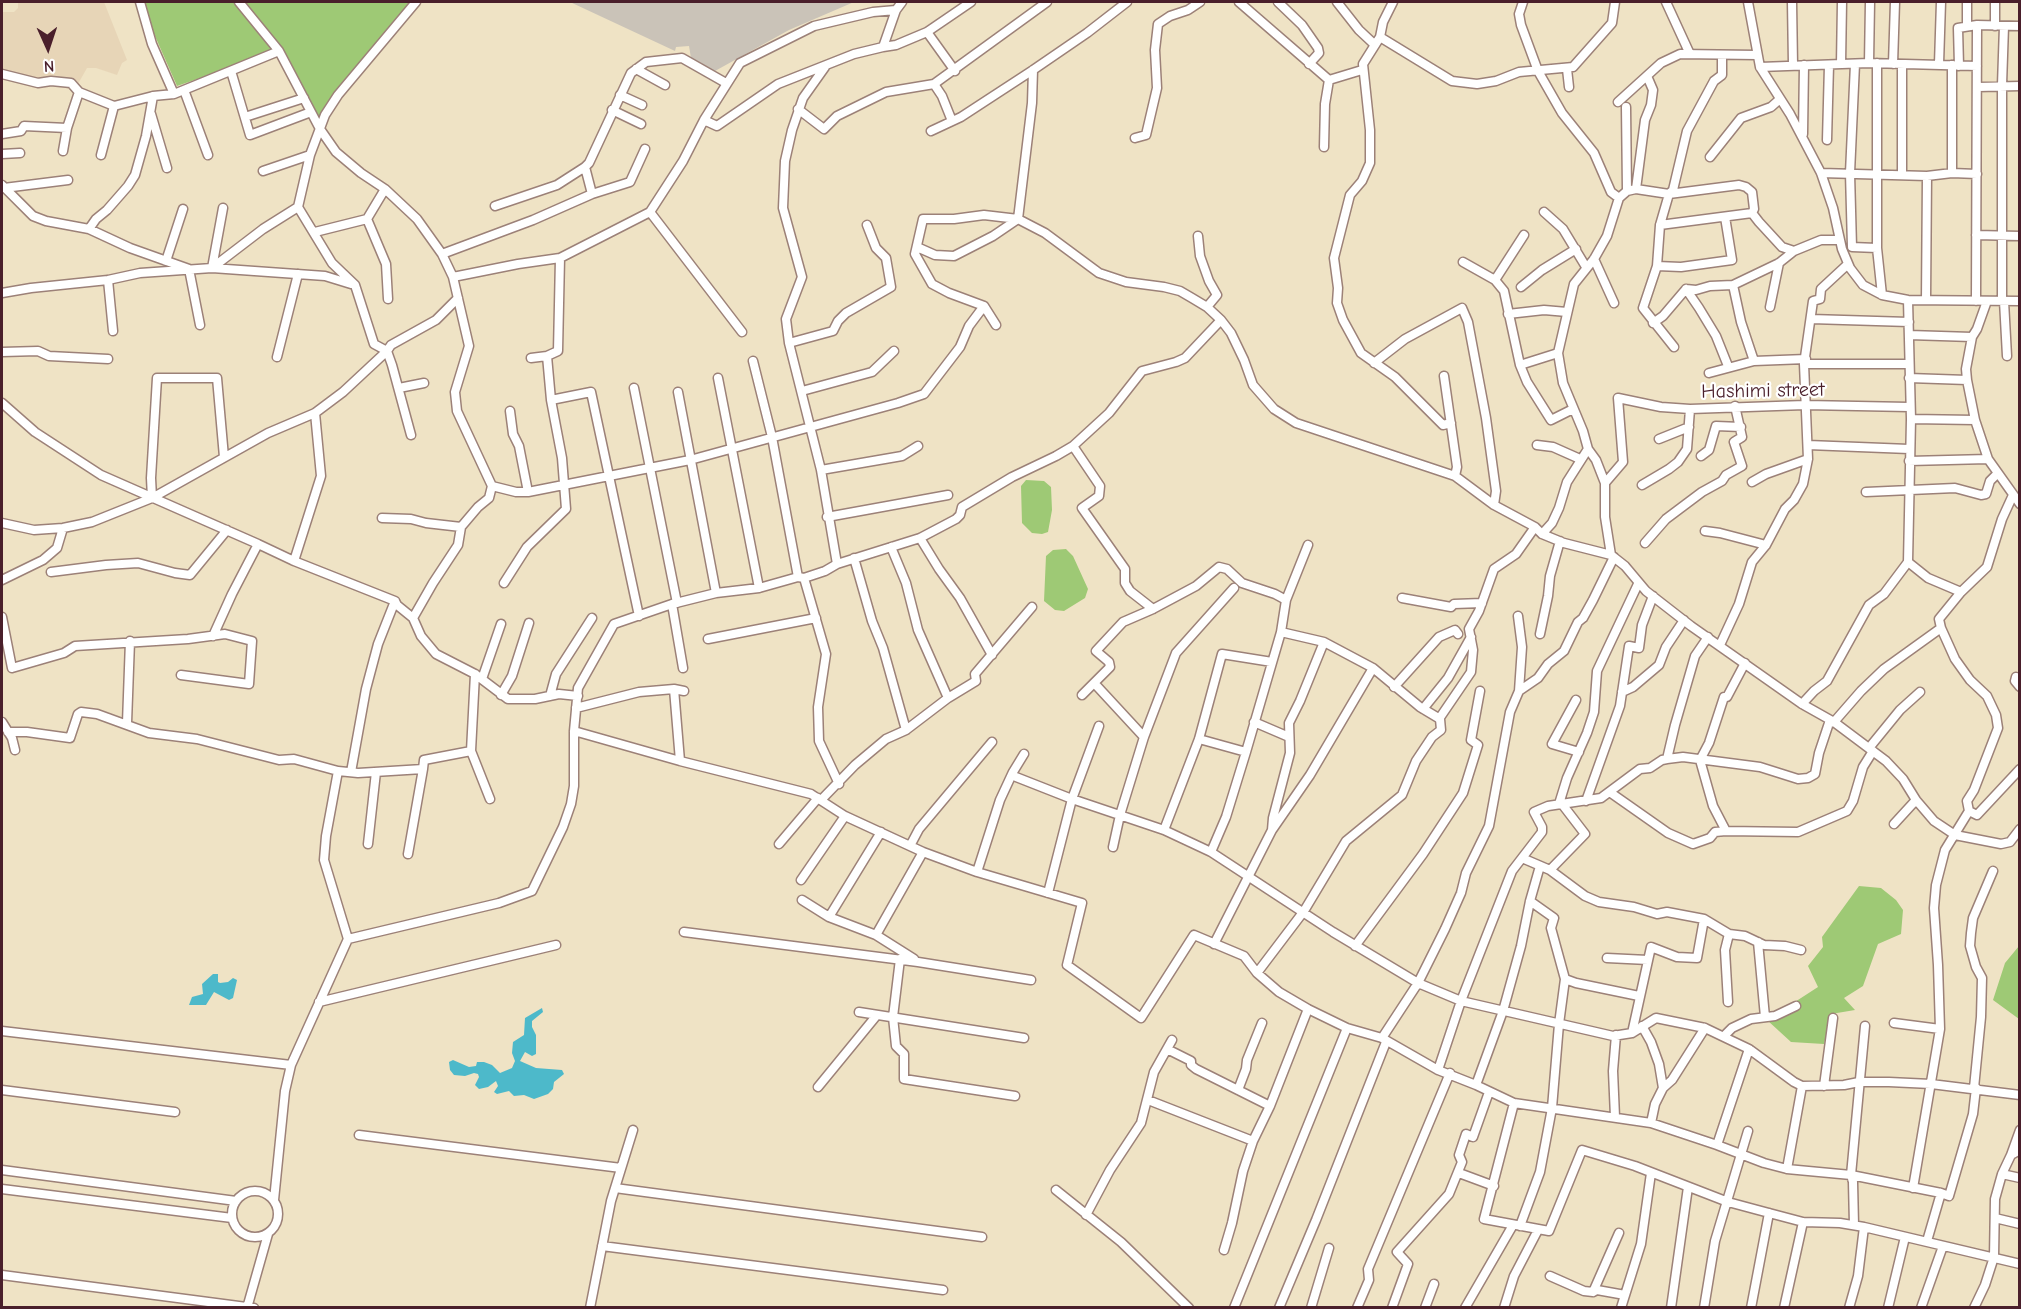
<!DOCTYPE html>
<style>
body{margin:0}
#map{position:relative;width:2021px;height:1309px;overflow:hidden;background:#efe3c5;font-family:"Comic Neue",sans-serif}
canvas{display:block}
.frame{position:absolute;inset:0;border:3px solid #4a1f2b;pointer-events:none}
.north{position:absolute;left:18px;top:18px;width:60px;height:60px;-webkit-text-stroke:4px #fff;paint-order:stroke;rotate:177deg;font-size:16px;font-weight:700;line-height:24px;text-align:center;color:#4a1f2b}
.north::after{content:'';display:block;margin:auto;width:21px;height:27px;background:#4a1f2b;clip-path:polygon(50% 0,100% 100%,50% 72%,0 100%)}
</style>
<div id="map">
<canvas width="2021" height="1309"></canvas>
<div class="frame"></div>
<div class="north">N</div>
</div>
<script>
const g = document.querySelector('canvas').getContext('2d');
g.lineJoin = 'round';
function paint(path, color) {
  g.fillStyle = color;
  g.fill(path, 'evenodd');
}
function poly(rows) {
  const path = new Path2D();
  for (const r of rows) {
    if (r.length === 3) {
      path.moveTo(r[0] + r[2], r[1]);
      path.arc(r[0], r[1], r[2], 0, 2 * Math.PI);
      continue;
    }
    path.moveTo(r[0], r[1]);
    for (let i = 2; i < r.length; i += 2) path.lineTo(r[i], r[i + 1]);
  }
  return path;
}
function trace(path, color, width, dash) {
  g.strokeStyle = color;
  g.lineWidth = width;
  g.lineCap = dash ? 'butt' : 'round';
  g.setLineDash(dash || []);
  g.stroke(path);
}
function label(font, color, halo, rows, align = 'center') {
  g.font = font + ' "Comic Neue",sans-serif';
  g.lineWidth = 4.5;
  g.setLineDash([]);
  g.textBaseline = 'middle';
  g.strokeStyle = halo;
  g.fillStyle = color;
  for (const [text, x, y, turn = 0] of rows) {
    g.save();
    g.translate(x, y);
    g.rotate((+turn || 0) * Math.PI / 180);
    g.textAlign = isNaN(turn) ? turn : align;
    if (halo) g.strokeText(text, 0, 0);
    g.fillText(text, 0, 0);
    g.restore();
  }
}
const built = poly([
 [18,2,104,2,127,60,122,63,117,75,96,68,87,68,74,91,60,86,2,72,2,12,14,12,18,8]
]);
const industrial = poly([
 [570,2,854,2,789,30,715,71,691,58,689,46,676,47,675,51]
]);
const green = poly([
 [140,2,416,2,338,95,320,129,279,51,177,86],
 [1026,480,1044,481,1051,487,1052,510,1048,532,1042,534,1032,533,1022,523,1021,486],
 [1066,549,1073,556,1088,589,1085,598,1064,611,1055,610,1044,601,1046,556,1053,550],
 [1859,886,1881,888,1896,900,1903,910,1901,934,1878,944,1863,986,1844,998,1855,1010,1831,1014,1824,1044,1791,1042,1767,1020,1818,987,1808,966,1823,947,1822,937],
 [2019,946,2019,1019,1993,1000,2005,963]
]);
const water = poly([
 [213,974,218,974,218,982,220,983,228,982,233,978,237,980,233,998,229,1000,214,992,206,1005,189,1005,192,997,203,994,202,984],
 [542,1008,543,1012,532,1021,532,1027,536,1035,536,1054,532,1056,525,1052,520,1061,536,1068,562,1070,564,1074,554,1082,553,1089,548,1094,534,1099,524,1095,514,1096,509,1091,497,1094,494,1092,498,1086,496,1081,488,1087,479,1089,475,1085,479,1077,478,1074,474,1073,465,1076,454,1075,450,1070,449,1062,453,1060,469,1067,476,1066,477,1062,484,1062,492,1065,500,1073,512,1068,515,1061,512,1053,513,1042,524,1035,525,1018]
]);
const minor = poly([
 [140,2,152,44,174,94],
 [239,2,279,51,320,129,336,152,361,173,385,189,417,219,442,254,453,277,469,346,455,392,457,411,492,486,489,498,478,507,461,527,458,545,433,583,413,618],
 [1239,2,1329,80,1362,70],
 [1278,2,1302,25,1318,48,1319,53,1309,64],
 [1337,2,1359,30,1375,45],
 [1393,2,1383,22,1380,37,1363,64,1370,130,1370,163,1362,181,1350,195,1334,258,1338,288,1337,303,1343,320,1361,353,1395,377,1443,425,1451,423],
 [1523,2,1519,14,1521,25,1538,71,1562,113,1594,153,1611,192,1619,198],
 [1666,2,1689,52],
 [1748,2,1760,67,1790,114,1821,173,1833,208,1842,249,1850,268,1863,285,1882,295,1908,300,2020,301],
 [1792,2,1793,65],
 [1995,2,1995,26],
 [1967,26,1967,2],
 [927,32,955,71],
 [1380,37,1452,81,1477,84,1496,81,1519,72,1573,67,1612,23,1615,2],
 [883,47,896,45,927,32,971,2],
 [1869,63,1870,2],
 [1877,63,1877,248,1882,295],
 [1841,64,1842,2],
 [1855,64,1850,173,1852,247,1877,248],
 [1893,64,1895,2],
 [1902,64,1902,174],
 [1939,64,1941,2],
 [1952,65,1952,173],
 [1959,66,1958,28,1977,25,2020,26],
 [825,67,803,98,792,130,785,161,783,208,802,277,786,319,789,343,821,470,837,564],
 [1760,67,1869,63,1977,66],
 [636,69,665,85],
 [1567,69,1569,87],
 [231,71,250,135,311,112],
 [2,74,38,83,51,81,71,83,79,92,114,106,153,96,174,94,279,51],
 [934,84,942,96,952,121],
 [1978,87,2020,86],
 [184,90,208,155],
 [620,95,642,105],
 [1618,102,1661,63,1680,54,1757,55],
 [1626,107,1627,191],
 [798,109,824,129,837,116,886,92,934,84,1047,2],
 [612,110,641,124],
 [151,114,167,168],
 [245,117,304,98],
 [704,120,717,126,778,84,854,54,883,47,896,10,902,2],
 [931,131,961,117,1033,70,1087,33,1127,2],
 [2,134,21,131,24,126,67,128],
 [1803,134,1804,65],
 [1135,138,1146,135,1157,88,1155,50,1158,24,1170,16,1188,10,1200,2],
 [1827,140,1829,65],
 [1324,147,1325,104,1329,80],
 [63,151,67,128,79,92],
 [2,154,20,153],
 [101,155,114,106],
 [1710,157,1741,118,1771,107,1780,99],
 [585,167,592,194],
 [263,171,310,155],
 [1821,173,1927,176,1952,173,1977,174],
 [2,185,33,216,46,221,89,229,130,248,189,269,200,325],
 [4,188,68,180],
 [1636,189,1645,120,1651,105,1653,90,1647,76],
 [495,206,557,185,585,167,589,163,631,73,646,62,682,58,726,83],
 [298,207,332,263,355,285,374,344,387,351,392,365,411,435],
 [223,208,212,268,325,276,351,284],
 [650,212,742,332],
 [1544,212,1563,229,1586,267],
 [367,219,386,264,388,299],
 [1660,225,1752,213],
 [89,229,96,219,107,210,128,186,135,175,146,136,153,96],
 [315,232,367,219,385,189],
 [1976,235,2020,236],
 [1198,236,1200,256,1209,281,1217,295,1207,307],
 [917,247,935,255,954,256,993,236,1018,219,1032,103,1033,70],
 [442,254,533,220,592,194,630,182,645,149],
 [1594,259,1614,303],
 [166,261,183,209],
 [1463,262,1495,280,1504,291,1520,365,1527,382,1551,420,1573,409],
 [1657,266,1681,267,1732,260,1725,217],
 [453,277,518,264,560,258,650,212,683,161,704,120,740,63,814,26,873,12,896,10],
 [108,280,113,331],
 [1495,280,1524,235],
 [1733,285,1741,322,1754,361],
 [1521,287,1542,270,1576,249],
 [1686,289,1696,290,1710,286,1733,285,1779,263,1794,251],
 [1686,289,1699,308,1716,336,1728,366],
 [2,293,31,288,108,280,140,273,212,268,263,229,298,207,310,155,325,115,338,95,416,2],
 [1926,300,1927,176],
 [1976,301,1977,25],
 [1987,301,1977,329,1972,337,1966,369,1967,380,1975,420,1988,459,2020,504],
 [2002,301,2002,85,2004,26],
 [2004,301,2007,356],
 [1770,307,1779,263],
 [1508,314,1544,310,1567,312],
 [1811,319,1909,322],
 [1653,323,1663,316,1686,289],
 [996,325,984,306,949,293,932,284,915,254,923,219,954,219,984,215,1018,219,1045,233,1099,273,1126,282,1164,287,1180,291,1192,298,1207,307,1221,320,1231,333,1244,360,1253,385,1274,409,1296,423,1455,476,1494,505,1535,527,1542,534,1564,543,1611,555,1625,566,1646,591,1691,626,1802,704,1834,722,1886,761,1903,779,1916,800,1934,821,1955,835,2001,844,2010,842,2020,829],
 [1909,335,1972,337],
 [789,343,833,331,838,321,846,313,891,287,886,258,876,248,867,225],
 [1674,347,1643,308,1657,266,1660,225,1669,194,1673,190,1687,131,1714,81,1722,75,1722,55],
 [2,352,38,351,49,356,108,359],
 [277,357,298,274],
 [531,358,547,356,558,351,560,258],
 [753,361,772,437,798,577],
 [1374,363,1405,339,1462,308,1468,322,1486,418,1496,491,1494,505],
 [1804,364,1909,364],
 [1520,365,1558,353],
 [1709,373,1754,361,1806,359],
 [1444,376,1457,467,1455,476],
 [718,378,759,588],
 [1909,378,1967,380],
 [399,388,424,383],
 [634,388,677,603],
 [802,391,872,372,894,351],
 [678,392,716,593],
 [551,400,591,392,639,616],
 [2,403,35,432,101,475,258,544,294,561,395,601,397,605,413,618,421,636,436,654,475,674,508,699,535,699,559,694,578,696],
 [510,411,513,434,519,446,528,492],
 [1911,419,1975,420],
 [1659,439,1689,427],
 [1537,445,1553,447,1580,459],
 [1808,445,1909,449],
 [1073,446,1100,486,1099,496,1082,508,1125,569,1125,583,1130,591,1153,609],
 [1701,456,1709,450,1716,426,1741,427],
 [1909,461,1988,459],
 [821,470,902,456,918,446],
 [1752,482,1766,474,1808,459],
 [1605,483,1623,462,1618,398,1661,407,1690,409,1805,405,1909,407],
 [1642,485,1669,469,1678,462,1687,449,1690,409],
 [492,486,516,492,528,492,690,460,898,403,924,394,960,347,969,326,984,306],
 [1866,492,1955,488,1981,495,1986,494,1990,481,1998,473],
 [152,498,151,478,157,378,217,378,224,457],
 [827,517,948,495],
 [382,518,411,519,426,523,461,527],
 [2,523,34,530,63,528,92,522,152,498,268,433,315,413,343,392,387,351,391,345,436,320,458,298],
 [1705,531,1720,533,1766,545],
 [1542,534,1552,523,1559,508,1567,482,1588,449],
 [920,538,939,569,960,598,992,655],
 [1645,543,1666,519,1702,492,1722,481,1726,475,1742,466,1734,442,1742,437,1735,406],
 [891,547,906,583,918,630,948,698],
 [1611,555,1605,517,1605,483,1596,460,1588,449,1583,431,1563,383,1558,353,1574,284,1594,259,1607,236,1619,198,1627,191,1636,189,1669,194,1739,185,1746,187,1752,192,1754,209,1752,213,1759,222,1782,247,1794,251,1821,240,1839,240],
 [854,558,872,621,883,648,906,730],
 [294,561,321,476,315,413],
 [1908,562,1928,578,1961,592],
 [51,572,106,565,138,563,175,573,190,575,227,530],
 [804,578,826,654,818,707,819,741,839,784],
 [2,580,43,560,57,548,63,528],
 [504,583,527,547,566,509,562,458,551,400,547,356],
 [1402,598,1451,607,1454,604,1482,603],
 [672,604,683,668],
 [2,617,12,668,64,653,75,646,188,639,225,634,252,641,249,684,181,675],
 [1540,634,1548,596,1550,576,1560,541],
 [213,636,232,594,258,544],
 [708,639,816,618],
 [1720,645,1739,604,1752,562,1766,545,1785,509,1794,500,1803,484,1808,459,1804,364,1813,301,1820,299,1821,289,1848,264],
 [475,674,471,751,490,799],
 [2016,677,2015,681,2020,687],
 [482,679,501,624],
 [1095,684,1144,737],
 [1394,687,1439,637,1455,630,1458,634],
 [674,689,680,761],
 [1519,691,1538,678,1548,664,1564,651,1578,622,1583,618,1593,600,1614,557],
 [1622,692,1633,687,1659,665,1666,647,1684,620],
 [501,695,512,676,529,623],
 [1082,695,1110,667,1109,662,1096,651,1123,622,1153,609,1196,586,1219,567,1227,569,1242,583,1275,594,1286,600],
 [550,696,556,674,592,618],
 [1576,700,1552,744,1579,752],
 [1802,704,1814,691,1827,681,1869,605,1884,594,1908,562,1911,419,1908,300],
 [576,708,639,692,674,689,684,691],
 [1423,709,1448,678,1471,637],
 [1439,719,1471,672,1473,650,1469,629,1479,611,1494,569,1516,554,1535,527],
 [2,722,12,738,15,750],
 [1254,722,1289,737],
 [127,723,130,641],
 [574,731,680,761,811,794,845,816,923,852,977,872,1082,903,1067,965,1141,1018,1194,935,1244,956,1257,973,1279,992,1308,1009,1347,1028,1382,1038,1438,1070,1476,1085,1514,1103,1651,1123,1717,1145,1764,1163,1787,1169,1851,1175,1941,1193,1927,1241],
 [8,732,27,732,70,738,78,714,81,712,97,714,149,733,197,739,279,760,294,759,338,771],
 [1199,739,1246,752],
 [1869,748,1900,710,1920,692],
 [1667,759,1675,725,1695,656,1708,637],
 [351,772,366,689,378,644,395,601],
 [1016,777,1072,799,1164,830,1211,852,1333,932,1418,983,1461,1001,1613,1036,1632,1033,1656,1018,1705,1028,1749,1049,1794,1082,1802,1086,1844,1085,1859,1082,1889,1082,1931,1084,2020,1095],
 [1611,793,1668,833,1693,844,1710,838,1715,832,1726,831,1798,832,1847,811,1853,801,1863,767,1873,751],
 [822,799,855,765,886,739,906,730,948,698,976,681,975,674,1032,607],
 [1586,801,1620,706,1629,646,1639,648,1642,625,1653,596],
 [1559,804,1567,778,1587,733,1594,712,1597,671,1638,584],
 [1969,811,1977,815,2020,769],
 [1894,824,1916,800],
 [1164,830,1199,739,1222,654,1272,662],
 [1272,830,1273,818,1290,753,1289,723,1300,701,1324,642],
 [1726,831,1713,806,1700,760,1709,743,1724,697,1727,697,1745,663],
 [368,844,376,772],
 [779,844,818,798],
 [910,846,919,829,992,742],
 [1113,847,1120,815,1144,737,1176,653,1234,588],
 [1211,852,1226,817,1246,752,1281,632,1286,600,1308,545],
 [408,854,423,769],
 [1522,858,1550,870,1585,896,1599,902,1634,907,1657,914,1667,912,1704,919,1729,934,1745,936,1764,945,1785,946,1801,950],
 [1550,870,1585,834,1562,804],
 [977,872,1000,800,1013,772,1024,754],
 [801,880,845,816],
 [1048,893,1072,799,1099,726],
 [802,900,829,917,881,832],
 [1530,901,1554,918,1551,928,1565,979,1576,983,1639,996],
 [829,917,876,935,914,959],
 [684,932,918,962,1031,980],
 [876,935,923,852],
 [348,939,499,903,532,891,563,827,571,804,574,786,574,731,578,688,614,624,672,604,716,593,759,588,798,577,804,578,825,571,837,564,920,538,956,519,960,515,962,507,1012,477,1056,456,1073,446,1109,413,1142,371,1176,362,1185,358,1221,320],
 [1758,942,1765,1017],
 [1214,944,1272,830,1310,775,1373,668],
 [1355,946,1423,854,1463,793,1478,745,1471,740,1480,691],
 [1607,958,1648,960],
 [900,959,893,1017,896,1046,904,1054,904,1079,1015,1096],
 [1257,973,1304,911,1346,841,1402,795,1416,761,1432,737,1441,730,1440,719,1420,707,1373,668,1324,642,1281,632],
 [319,1002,556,945],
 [1728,1002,1725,950,1729,934],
 [859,1012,1024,1038],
 [1894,1023,1940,1029],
 [1642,1026,1651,1042,1659,1064,1663,1088],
 [2,1031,291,1065],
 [1632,1033,1651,947,1677,957,1697,958,1704,919],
 [1724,1036,1732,1028,1751,1019,1775,1016,1796,1006],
 [1382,1038,1418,983,1445,929,1461,893,1466,873,1489,826,1510,712,1519,691,1522,647,1518,616],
 [1167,1049,1191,1061,1191,1065,1196,1069,1270,1106],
 [1438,1070,1461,1001,1512,871,1542,832,1542,827,1534,812,1548,806,1601,798,1640,769,1650,768,1662,760,1667,759,1683,757,1760,767,1798,779,1808,778,1815,774,1819,753,1829,723,1834,722,1861,691,1884,669,1941,628],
 [1476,1085,1503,1011,1521,946,1530,901,1540,866],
 [1824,1086,1833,1018],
 [818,1087,877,1015],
 [1974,1088,1981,1017,1982,978,1976,967,1970,946,1971,933,1973,918,1993,871],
 [2,1090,175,1112],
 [1238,1090,1246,1069,1247,1060,1262,1023],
 [1148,1100,1253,1141],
 [1514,1103,1484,1219,1549,1231,1582,1150,1635,1166,1728,1202,1769,1213,1803,1222,1840,1223,1864,1227,2020,1264],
 [1615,1117,1613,1071,1616,1035],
 [1651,1123,1655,1104,1663,1088,1672,1080,1705,1028],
 [359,1135,621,1168],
 [1717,1145,1749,1049],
 [2011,1155,2020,1130],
 [1787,1169,1802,1086],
 [2,1170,236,1201],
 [1459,1173,1494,1186],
 [2002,1174,2020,1178],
 [615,1188,982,1237],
 [1913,1188,1940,1029,1938,965,1934,908,1936,885,1945,850,1969,811,1967,801,1974,790,1998,728,1996,715,1987,696,1970,680,1955,659,1941,628,1939,619,1961,592,1987,567,2002,519,2013,495],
 [2,1189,232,1218],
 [1056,1190,1121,1242,1189,1308],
 [255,1214,23],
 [1941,1193,1949,1196,1973,1114,1976,1088],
 [274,1200,285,1091,291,1065,348,939,324,860,326,836,338,771,358,773,423,769,424,760,471,751],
 [1086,1215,1110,1170,1141,1123,1154,1072,1172,1040],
 [1995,1218,2020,1224],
 [1854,1225,1853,1182,1851,1175,1865,1026],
 [1520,1226,1540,1172,1552,1108,1559,1024,1565,979],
 [602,1246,943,1290],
 [1224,1250,1232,1223,1243,1171,1253,1141,1270,1106,1308,1009],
 [2,1275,254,1308],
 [1550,1276,1584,1291,1593,1292,1597,1290,1625,1295],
 [1593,1292,1619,1233],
 [247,1308,268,1234],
 [590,1308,611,1201,633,1130],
 [1234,1308,1347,1028],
 [1279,1308,1316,1220,1386,1042],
 [1311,1308,1329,1248],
 [1357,1308,1369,1280,1368,1269,1450,1073],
 [1392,1308,1408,1264,1397,1252,1449,1194,1462,1162,1459,1155,1466,1134,1473,1137,1489,1092],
 [1425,1308,1434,1284],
 [1465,1308,1513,1225],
 [1504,1308,1514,1276,1538,1230],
 [1621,1308,1641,1244,1651,1173],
 [1671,1308,1688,1187],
 [1704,1308,1715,1241,1748,1131],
 [1751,1308,1769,1213],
 [1784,1308,1803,1222],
 [1849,1308,1858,1276,1864,1227],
 [1888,1308,1905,1237],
 [1921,1308,1943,1246],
 [1974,1308,1985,1285,1994,1257,1995,1199,2002,1174,2011,1155,2020,1150]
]);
const streetNames = [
 ["Hashimi street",1763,391,-1]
];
paint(built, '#e7d5b7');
paint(industrial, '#cac3b8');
paint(green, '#9ec975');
paint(water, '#4db9ca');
trace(minor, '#9c8178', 11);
trace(minor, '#fff', 8);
label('20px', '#4a1f2b', '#fff', streetNames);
</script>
